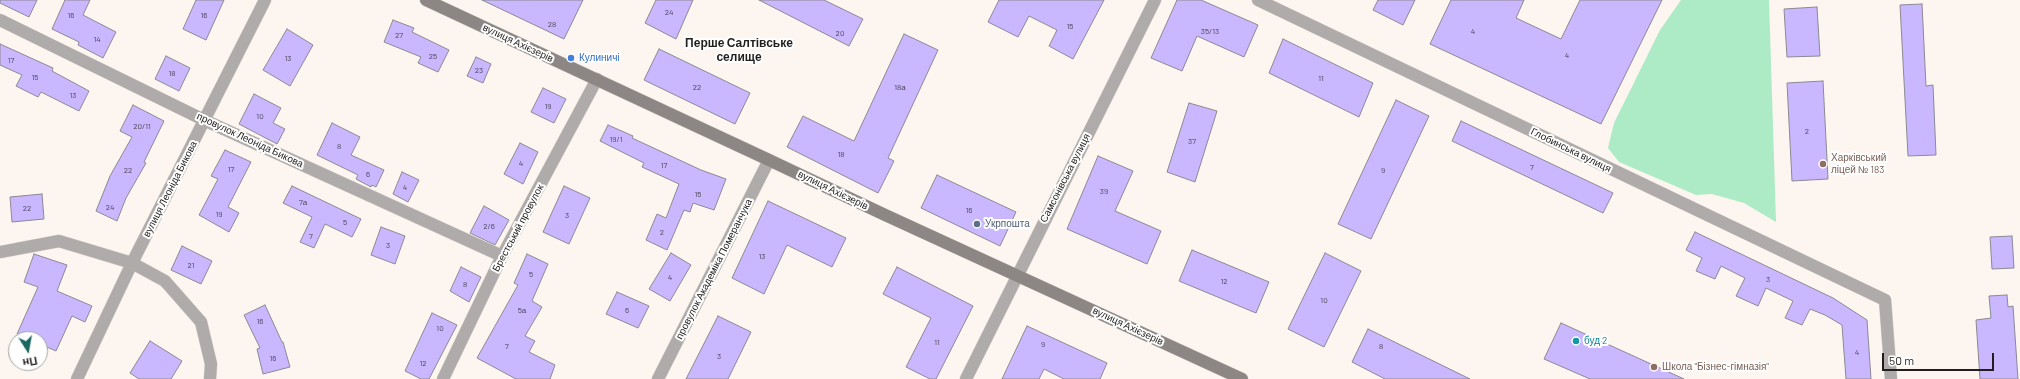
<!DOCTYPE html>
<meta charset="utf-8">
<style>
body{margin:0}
#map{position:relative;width:2020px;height:379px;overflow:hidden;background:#fdf6f0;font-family:Barlow,sans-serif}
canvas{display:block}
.north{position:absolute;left:8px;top:331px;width:40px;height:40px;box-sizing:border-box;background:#fff;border:1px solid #a6a5a5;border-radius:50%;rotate:169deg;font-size:11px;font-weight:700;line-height:16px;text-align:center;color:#211f1d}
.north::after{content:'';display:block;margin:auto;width:14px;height:18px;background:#1a6660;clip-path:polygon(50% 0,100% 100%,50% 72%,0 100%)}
.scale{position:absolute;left:1882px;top:353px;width:112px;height:18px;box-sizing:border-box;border:2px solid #211f1d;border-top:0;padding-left:5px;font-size:12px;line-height:14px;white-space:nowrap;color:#211f1d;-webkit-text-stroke:3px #fff;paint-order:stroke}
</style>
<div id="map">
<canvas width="2020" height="379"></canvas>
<div class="north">Пн</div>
<div class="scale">50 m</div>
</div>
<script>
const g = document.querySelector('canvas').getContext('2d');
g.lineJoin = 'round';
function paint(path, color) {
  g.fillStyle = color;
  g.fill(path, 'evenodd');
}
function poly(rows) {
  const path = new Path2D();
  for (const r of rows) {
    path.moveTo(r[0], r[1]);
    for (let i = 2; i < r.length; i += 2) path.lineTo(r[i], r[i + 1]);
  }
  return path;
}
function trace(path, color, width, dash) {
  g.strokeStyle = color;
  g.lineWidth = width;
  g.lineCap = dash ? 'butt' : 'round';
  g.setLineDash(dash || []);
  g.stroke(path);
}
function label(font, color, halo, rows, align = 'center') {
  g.font = font + ' Barlow,sans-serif';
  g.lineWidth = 4;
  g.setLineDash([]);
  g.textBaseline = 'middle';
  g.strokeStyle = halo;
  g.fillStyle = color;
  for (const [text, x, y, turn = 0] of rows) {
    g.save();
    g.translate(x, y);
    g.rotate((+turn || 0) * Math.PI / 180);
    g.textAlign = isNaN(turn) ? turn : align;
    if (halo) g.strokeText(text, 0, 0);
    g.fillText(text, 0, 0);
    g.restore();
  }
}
const green = poly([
 [1681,0,1769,0,1776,222,1744,203,1712,194,1696,195,1619,162,1608,148,1614,123,1660,30]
]);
const building = poly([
 [0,0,37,0,29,17,0,3,0,0],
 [65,0,90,0,83,15,116,32,103,58,78,45,79,42,52,29,65,0],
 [196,0,224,0,206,40,183,29,196,0],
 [482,0,583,0,564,39,482,0],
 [656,0,693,0,676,39,645,23,656,0],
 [759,0,824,0,863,19,849,46,759,0],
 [999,0,1104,0,1073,59,1049,46,1057,30,1029,16,1018,37,988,22,999,0],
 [1177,0,1201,0,1258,25,1244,57,1197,36,1182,71,1151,58,1177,0],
 [1378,0,1415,0,1403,25,1373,10,1378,0],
 [1451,0,1524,0,1516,18,1561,39,1580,0,1662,0,1601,124,1430,44,1451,0],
 [1922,4,1926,86,1933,85,1936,155,1908,156,1900,5,1922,4],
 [1817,7,1820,56,1787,57,1784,9,1817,7],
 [393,20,414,28,412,32,449,50,438,72,418,63,421,57,384,42,393,20],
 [287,29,313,45,290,86,263,70,287,29],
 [904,34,938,50,888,158,894,161,878,193,787,147,803,116,854,141,904,34],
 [1283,39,1373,83,1359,117,1269,73,1283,39],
 [0,44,53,68,52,71,89,91,79,111,41,92,38,97,16,86,22,75,0,65,0,44],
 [659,49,750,93,735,124,644,80,659,49],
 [166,56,190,68,179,91,155,79,166,56],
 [476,57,491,64,483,83,467,76,476,57],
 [1823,81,1828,179,1792,181,1787,83,1823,81],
 [543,88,566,99,554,123,531,112,543,88],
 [254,94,281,108,273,123,285,129,277,144,239,124,254,94],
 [1396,100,1429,116,1371,239,1338,224,1396,100],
 [1189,103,1217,111,1195,182,1167,172,1189,103],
 [133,105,164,121,144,162,146,163,126,198,117,221,96,211,110,176,132,137,120,131,133,105],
 [1461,121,1613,193,1603,213,1452,141,1461,121],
 [332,123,360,137,351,155,384,170,376,187,372,185,371,187,356,179,358,175,317,155,332,123],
 [608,125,633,136,632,138,701,170,726,179,714,210,693,203,690,212,684,210,667,250,646,240,657,214,666,218,679,184,642,167,644,163,600,141,608,125],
 [520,143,538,152,523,184,504,174,520,143],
 [225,150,251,162,228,207,239,213,229,232,199,215,218,179,211,176,225,150],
 [1098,156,1133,171,1115,211,1161,231,1147,264,1067,229,1098,156],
 [402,172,419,180,408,202,393,194,402,172],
 [937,175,1016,212,1000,246,921,208,937,175],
 [292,186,361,219,352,237,325,224,314,248,300,242,312,217,283,203,292,186],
 [564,186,590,198,569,244,543,232,564,186],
 [42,194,44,219,12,222,10,197,42,194],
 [768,201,846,238,832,267,787,245,764,294,732,278,768,201],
 [484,206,509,220,495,245,470,233,484,206],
 [381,227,405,236,395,264,371,255,381,227],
 [1695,232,1833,298,1867,320,1871,379,1846,379,1842,325,1825,315,1810,309,1802,325,1785,318,1793,301,1766,288,1758,306,1736,296,1745,278,1721,266,1715,279,1696,271,1702,258,1686,250,1695,232],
 [2012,236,2014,268,1992,269,1990,237,2012,236],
 [182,246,212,261,201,284,171,270,182,246],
 [1192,250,1269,282,1256,313,1179,281,1192,250],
 [671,253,691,265,670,301,649,289,671,253],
 [1325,253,1361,271,1324,347,1288,329,1325,253],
 [34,254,67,265,57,291,92,306,85,322,72,316,56,351,40,344,40,339,28,339,17,334,38,287,24,282,34,254],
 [527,254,548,264,532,301,542,307,525,336,535,341,529,352,555,365,550,379,516,379,477,358,518,285,514,283,527,254],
 [461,267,481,277,469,302,450,291,461,267],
 [897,267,973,306,936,379,930,379,906,367,931,318,883,294,897,267],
 [617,292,649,306,638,328,606,314,617,292],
 [2007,295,2008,307,2013,306,2018,379,1980,379,1976,320,1991,318,1989,296,2007,295],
 [265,305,282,342,283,342,290,367,263,374,257,349,260,348,244,315,265,305],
 [432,313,457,325,429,379,421,379,405,371,432,313],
 [718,316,751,332,728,379,686,379,718,316],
 [1561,323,1684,379,1590,379,1544,359,1561,323],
 [1027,326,1107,363,1100,379,1064,379,1044,369,1039,379,1002,379,1027,326],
 [1368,329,1470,379,1385,379,1352,362,1368,329],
 [150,341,182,361,171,379,139,379,130,373,150,341]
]);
const minor = poly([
 [1258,0,1885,300,1891,379],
 [0,20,204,120,502,256],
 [0,252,59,241,132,263,165,281,201,322,211,364,210,379],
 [77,379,132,263,265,0],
 [443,379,502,256,597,79],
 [658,379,769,160],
 [966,379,1155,0]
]);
const secondary = poly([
 [426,0,769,160,883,214,1242,379]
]);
const markers = [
 [571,58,4,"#3f7fe0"],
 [1823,164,4,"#8d6e63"],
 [977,224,4,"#5c6f8a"],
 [1576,341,4,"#0f9aa8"],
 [1654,367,4,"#8d6e63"]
];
const numberNames = [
 ["24",669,12],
 ["16",71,15],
 ["16",204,15],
 ["28",552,24],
 ["15",1070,26],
 ["35/13",1210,31],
 ["4",1473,31],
 ["20",840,33],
 ["27",399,35],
 ["14",97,39],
 ["4",1567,55],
 ["25",433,56],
 ["13",288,58],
 ["17",11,60],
 ["23",479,70],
 ["18",172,73],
 ["15",35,77],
 ["11",1321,78],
 ["22",697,87],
 ["18а",900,87],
 ["13",73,95],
 ["19",548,106],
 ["10",260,116],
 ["20/11",142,126],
 ["2",1807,131],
 ["19/1",616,139],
 ["37",1192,141],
 ["8",339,146],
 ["18",841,154],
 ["4",521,163],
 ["17",664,165],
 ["7",1532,167],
 ["17",231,169],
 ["22",128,170],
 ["9",1383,170],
 ["6",368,174],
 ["4",405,187],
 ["39",1104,191],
 ["15",698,194],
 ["7а",303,202],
 ["24",110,207],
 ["22",27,208],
 ["16",969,210],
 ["19",219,214],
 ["3",567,215],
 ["5",345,222],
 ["2/6",489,226],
 ["2",662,232],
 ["7",311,236],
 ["3",388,245],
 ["13",762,256],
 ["21",191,265],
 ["5",531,274],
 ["4",670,277],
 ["3",1768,279],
 ["12",1224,281],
 ["8",465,284],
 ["10",1324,300],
 ["5а",522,310],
 ["6",627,310],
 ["16",260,321],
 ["10",440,328],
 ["11",937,342],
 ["9",1043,344],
 ["7",507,346],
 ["8",1381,346],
 ["4",1857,352],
 ["3",719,356],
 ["16",273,358],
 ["12",423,363]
];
const streetNames = [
 ["вулиця Ахієзерів",518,43,25],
 ["провулок Леоніда Бикова",250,140,25],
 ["Глобинська вулиця",1571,150,26],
 ["Самсонівська вулиця",1065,178,-63],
 ["вулиця Леоніда Бикова",170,189,-63],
 ["вулиця Ахієзерів",833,190,26],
 ["Брестський провулок",518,228,-62],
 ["провулок Академіка Померанчука",714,269,-63],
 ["вулиця Ахієзерів",1128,326,25]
];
const shopNames = [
 ["Кулиничі",579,58]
];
const educationNames = [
 ["Харківський",1831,158],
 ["ліцей № 183",1831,170],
 ["Школа \"Бізнес-гімназія\"",1662,367]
];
const serviceNames = [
 ["Укрпошта",985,224]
];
const cultureNames = [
 ["буд 2",1584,341]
];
const quarterNames = [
 ["Перше Салтівське",739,43],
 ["селище",739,57]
];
paint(green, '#adeac6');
paint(building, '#c9b7ff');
trace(building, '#8b8991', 1);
trace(minor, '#dad4ce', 13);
trace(secondary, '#dad4ce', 13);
trace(minor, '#afabaa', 12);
trace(secondary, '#8c8685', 12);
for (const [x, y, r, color] of markers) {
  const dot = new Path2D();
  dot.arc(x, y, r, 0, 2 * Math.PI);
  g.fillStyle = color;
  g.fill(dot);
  trace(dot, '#fff', 1.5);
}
label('8px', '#4b4556', null, numberNames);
label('10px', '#211f1d', '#fff', streetNames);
label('10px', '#366cbe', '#fff', shopNames, 'left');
label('10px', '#785e54', '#fff', educationNames, 'left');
label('10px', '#4e5e75', '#fff', serviceNames, 'left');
label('10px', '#0d838f', '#fff', cultureNames, 'left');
label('bold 12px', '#211f1d', '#fff', quarterNames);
</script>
